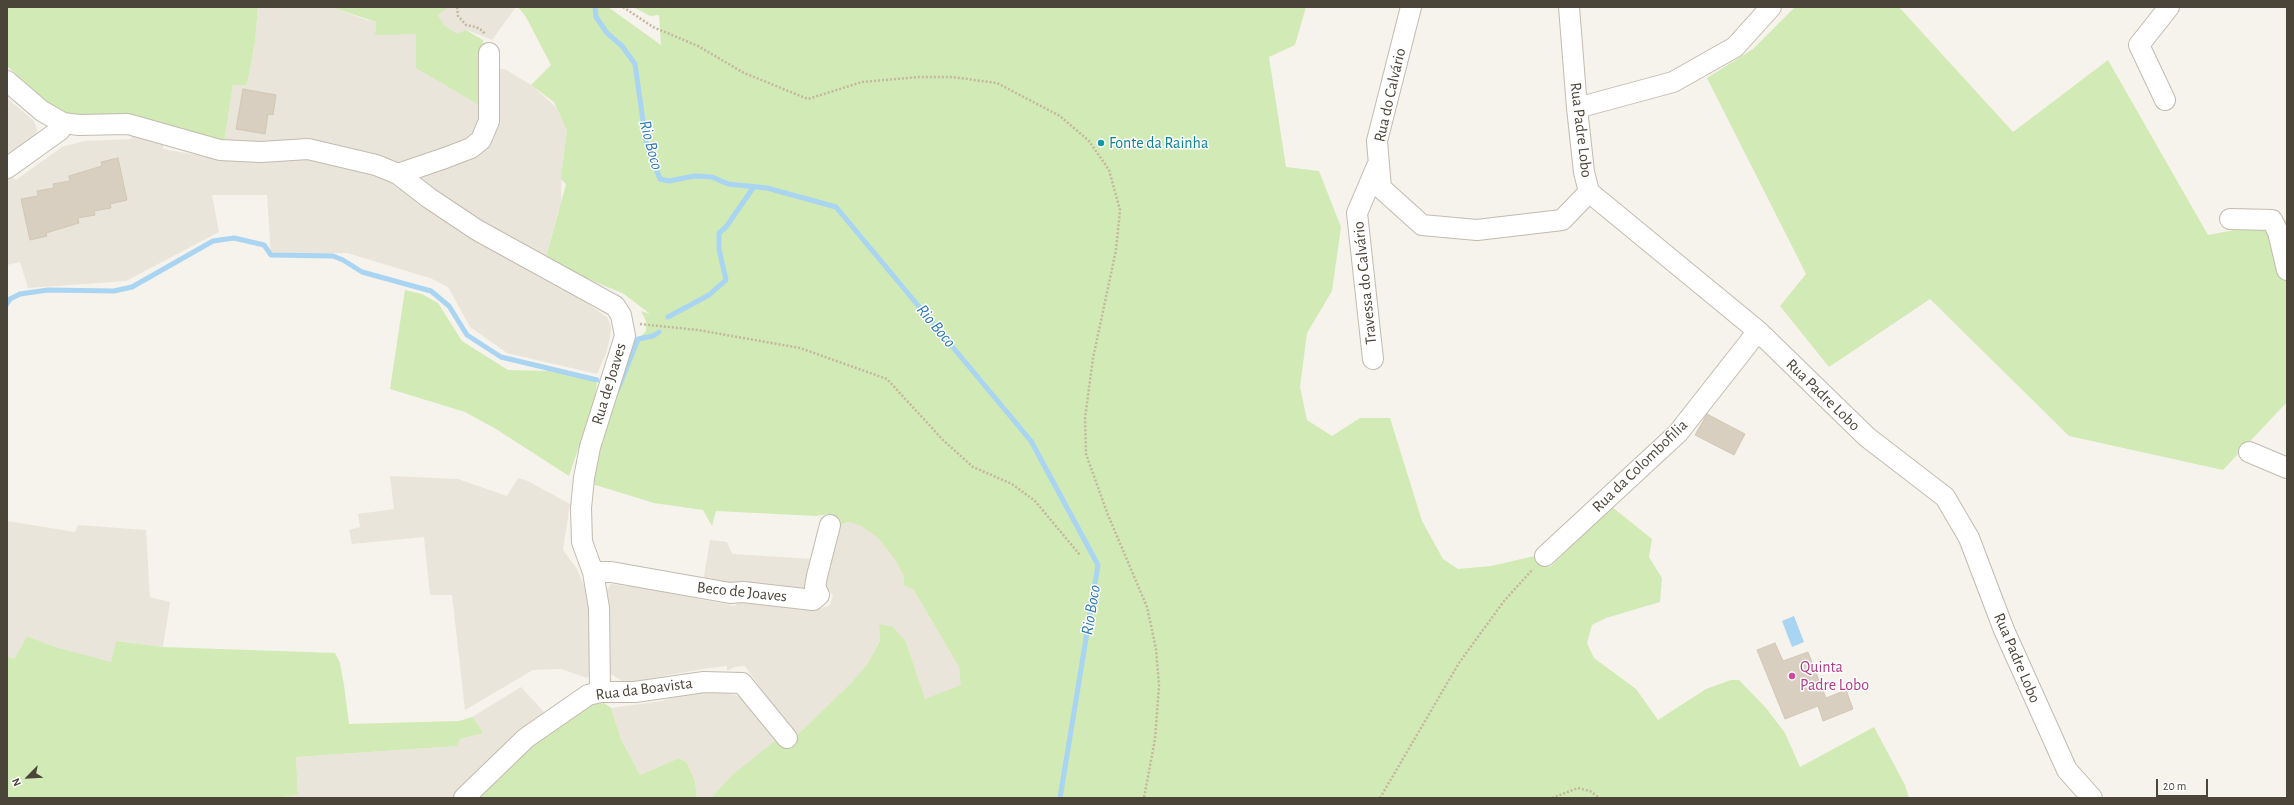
<!DOCTYPE html>
<meta charset="utf-8">
<style>
body{margin:0}
#map{position:relative;width:2294px;height:805px;overflow:hidden;background:#f6f3ec;font-family:"Alegreya Sans",sans-serif}
canvas{display:block}
.frame{position:absolute;inset:0;border:8px solid #4b4439;pointer-events:none}
.north{position:absolute;left:8px;top:757px;width:40px;height:40px;-webkit-text-stroke:3px #fff;paint-order:stroke;rotate:246deg;font-size:11px;font-weight:700;line-height:16px;text-align:center;color:#4b4439}
.north::after{content:'';display:block;margin:auto;width:14px;height:18px;background:#4b4439;clip-path:polygon(50% 0,100% 100%,50% 72%,0 100%)}
.scale{position:absolute;left:2156px;top:779px;width:52px;height:18px;box-sizing:border-box;border:2px solid #4b4439;border-top:0;padding-left:5px;font-size:12px;line-height:14px;white-space:nowrap;color:#4b4439;-webkit-text-stroke:3px #fff;paint-order:stroke}
</style>
<div id="map">
<canvas width="2294" height="805"></canvas>
<div class="frame"></div>
<div class="north">N</div>
<div class="scale">20 m</div>
</div>
<script>
const g = document.querySelector('canvas').getContext('2d');
g.lineJoin = 'round';
function paint(path, color) {
  g.fillStyle = color;
  g.fill(path, 'evenodd');
}
function poly(rows) {
  const path = new Path2D();
  for (const r of rows) {
    path.moveTo(r[0], r[1]);
    for (let i = 2; i < r.length; i += 2) path.lineTo(r[i], r[i + 1]);
  }
  return path;
}
function trace(path, color, width, dash) {
  g.strokeStyle = color;
  g.lineWidth = width;
  g.lineCap = dash ? 'butt' : 'round';
  g.setLineDash(dash || []);
  g.stroke(path);
}
function label(font, color, halo, rows, align = 'center') {
  g.font = font + ' "Alegreya Sans",sans-serif';
  g.lineWidth = 3;
  g.setLineDash([]);
  g.textBaseline = 'middle';
  g.strokeStyle = halo;
  g.fillStyle = color;
  for (const [text, x, y, turn = 0] of rows) {
    g.save();
    g.translate(x, y);
    g.rotate((+turn || 0) * Math.PI / 180);
    g.textAlign = isNaN(turn) ? turn : align;
    if (halo) g.strokeText(text, 0, 0);
    g.fillText(text, 0, 0);
    g.restore();
  }
}
const residential = poly([
 [258,7,331,7,367,20,376,22,375,34,417,34,416,68,505,69,531,85,556,107,567,131,562,168,561,201,546,257,537,276,585,302,607,317,611,326,610,337,606,354,597,374,507,353,470,327,448,287,430,278,347,253,271,255,267,195,212,195,219,232,126,281,28,288,20,262,7,265,7,173,16,180,62,147,84,141,131,139,132,131,163,139,163,149,214,158,224,143,233,85,247,85,255,42],
 [449,7,516,7,492,40,467,30,457,35,444,25,438,15],
 [7,98,33,120,37,129,36,135,7,159],
 [390,476,458,479,507,496,518,478,528,481,570,504,563,550,577,569,585,588,588,604,591,675,587,678,561,669,533,670,465,710,452,595,430,595,424,537,352,544,349,530,360,527,358,514,394,509],
 [7,521,75,532,78,525,146,530,150,597,170,602,163,647,116,641,111,663,55,647,27,636,14,659,7,656],
 [848,522,861,526,878,538,896,561,904,577,904,586,913,589,959,667,962,685,925,700,906,642,879,624,880,639,868,663,852,682,794,738,745,666,735,667,727,671,727,666,703,669,625,683,611,674,608,666,607,605,607,590,611,584,643,588,735,606,739,600,822,608,830,605,833,596,822,581,836,527],
 [710,540,727,542,732,554,814,559,808,592,703,582],
 [521,687,545,713,457,798,275,798,298,795,296,757,457,746,460,739,484,733,472,717],
 [718,690,744,698,777,739,732,775,711,798,697,798,695,782,687,763,679,758,640,775,621,739,611,708,662,701,684,692]
]);
const green = poly([
 [7,7,258,7,255,42,247,85,233,85,224,143,136,115,64,114,54,109,7,66],
 [331,7,449,7,438,15,444,25,457,34,466,30,483,40,481,106,416,68,416,34,375,35,376,22],
 [518,7,608,7,661,45,659,15,650,16,633,7,1306,7,1295,45,1269,57,1286,167,1319,171,1341,227,1332,291,1307,333,1300,387,1307,420,1332,436,1360,418,1390,418,1422,521,1443,559,1458,569,1491,566,1539,555,1550,567,1612,507,1652,539,1649,557,1662,578,1660,602,1606,618,1592,625,1587,643,1594,658,1636,689,1658,720,1706,689,1731,680,1739,680,1766,708,1785,733,1800,767,1874,727,1905,785,1909,798,711,798,732,775,777,739,780,747,794,738,852,682,868,663,880,640,879,624,893,627,906,642,925,699,961,685,959,667,913,589,904,586,904,577,896,561,878,538,861,526,848,522,836,527,832,514,816,516,716,511,712,526,703,510,654,503,592,484,592,465,616,397,638,339,646,331,646,321,641,311,650,314,624,294,579,275,546,257,566,184,561,179,562,168,567,131,554,102,531,85,551,65,526,17],
 [1795,7,1899,7,2013,132,2108,60,2208,235,2287,220,2287,402,2223,470,2069,436,1930,299,1829,367,1780,306,1806,274,1707,78,1753,49],
 [405,290,422,294,438,303,462,341,508,370,550,371,579,376,597,383,595,399,569,476,496,429,465,412,390,389],
 [27,636,55,647,111,662,116,641,163,647,335,653,340,663,344,685,349,724,459,721,472,717,484,733,460,739,457,746,296,757,298,795,275,798,7,798,7,656,14,659],
 [604,703,611,708,621,739,640,775,679,758,687,763,695,782,697,798,476,798,524,751,591,705]
]);
const water = poly([
 [1794,616,1804,642,1792,647,1782,621]
]);
const stream = poly([
 [595,7,596,17,607,33,622,46,635,64,646,142,660,179,669,181,694,176,712,177,728,184,767,188,836,207,1031,441,1098,565,1060,798],
 [7,304,10,299,20,294,48,290,114,291,132,287,213,241,234,238,264,245,271,255,333,256,343,260,362,272,431,291,449,306,467,335,501,357,597,380],
 [668,317,709,295,726,280,719,249,719,233,726,227,753,188],
 [618,389,638,339,653,336,659,332]
]);
const building = poly([
 [243,89,276,95,273,115,268,114,265,134,236,129,243,89],
 [118,158,127,200,110,204,111,208,94,211,95,215,78,218,79,223,46,233,47,236,30,240,21,199,38,196,37,191,54,188,53,184,70,181,69,176,102,166,101,162,118,158],
 [1707,414,1745,434,1734,455,1695,435,1707,414],
 [1775,643,1783,661,1808,652,1826,698,1846,690,1853,709,1823,721,1818,706,1785,719,1757,650,1775,643]
]);
const path = poly([
 [457,7,458,16,466,25,476,27,483,31,485,35],
 [623,7,653,27,698,46,744,73,808,99,862,82,919,77,952,77,997,83,1060,116,1089,141,1109,170,1120,210,1116,250,1093,358,1085,418,1086,454,1108,515,1147,607,1156,649,1159,686,1155,739,1144,798],
 [640,324,698,330,800,348,887,379,943,440,973,467,1012,484,1035,501,1080,555],
 [1380,798,1459,663,1504,601,1533,569],
 [1552,798,1578,788,1590,791,1599,798]
]);
const minor = poly([
 [1411,7,1377,141,1381,188,1422,225,1477,230,1562,220,1589,192],
 [1569,7,1577,108,1584,172,1589,192,1758,331,1867,437,1945,497,1969,538,2004,630,2067,770,2092,798],
 [7,81,42,111,63,123,79,125,128,124,220,150,261,152,308,149,376,165,398,174,429,198,477,230,615,306,621,315,625,336,590,447,584,478,581,508,582,542,593,572,599,608,600,692],
 [2165,100,2139,45,2169,7],
 [1577,108,1673,82,1735,47,1771,7],
 [7,168,60,130,63,123],
 [398,174,445,158,471,148,481,140,489,121,489,53],
 [2230,219,2272,220,2278,232,2287,270],
 [1373,359,1357,213,1377,166],
 [2249,452,2287,468],
 [1545,556,1678,433,1758,331],
 [593,572,611,572,730,593,743,592,813,600,819,595,815,587,817,576,830,525],
 [464,798,526,738,588,695,600,692,635,692,704,682,742,683,787,738]
]);
const markers = [
 [1101,143,4,"#0f9aa8"],
 [1792,676,4,"#d1479c"]
];
const streetNames = [
 ["Rua do Calvário",1390,95,-77],
 ["Rua Padre Lobo",1581,130,83],
 ["Travessa do Calvário",1365,283,-96],
 ["Rua de Joaves",609,384,-73],
 ["Rua Padre Lobo",1823,395,44],
 ["Rua da Colombofilia",1640,466,-44],
 ["Beco de Joaves",742,592,6],
 ["Rua Padre Lobo",2017,658,67],
 ["Rua da Boavista",644,689,-7]
];
const cultureNames = [
 ["Fonte da Rainha",1109,143]
];
const hotelNames = [
 ["Quinta",1800,667],
 ["Padre Lobo",1800,685]
];
const waterNames = [
 ["Rio Boco",651,145,75],
 ["Rio Boco",936,326,50],
 ["Rio Boco",1091,610,-81]
];
paint(residential, '#eae5da');
paint(green, '#d2eab5');
paint(water, '#a9d4f2');
trace(stream, '#a9d4f2', 5);
paint(building, '#d8cfc1');
trace(building, '#d3c7b4', 1);
trace(minor, '#c2bbae', 22);
trace(path, '#c4b79f', 2.5, [2, 2]);
trace(minor, '#fff', 20);
for (const [x, y, r, color] of markers) {
  const dot = new Path2D();
  dot.arc(x, y, r, 0, 2 * Math.PI);
  g.fillStyle = color;
  g.fill(dot);
  trace(dot, '#fff', 1.5);
}
label('16px', '#4b4439', '#fff', streetNames);
label('16px', '#0d838f', '#fff', cultureNames, 'left');
label('16px', '#b23c85', '#fff', hotelNames, 'left');
label('italic 17px', '#2e7ab2', '#fff', waterNames);
</script>
